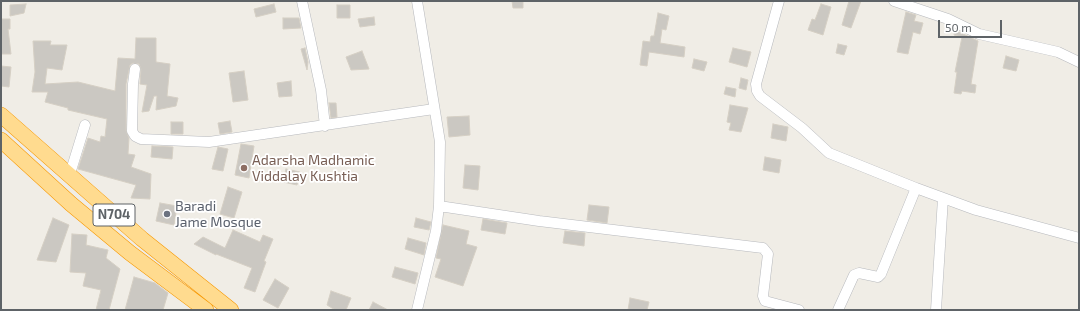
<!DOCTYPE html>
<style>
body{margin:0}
#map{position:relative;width:1080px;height:311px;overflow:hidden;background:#f0ede6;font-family:"Exo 2",sans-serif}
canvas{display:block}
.frame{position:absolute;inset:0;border:2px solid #5e6367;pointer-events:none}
.scale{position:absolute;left:938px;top:20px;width:64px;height:18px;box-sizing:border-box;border:2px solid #5e6367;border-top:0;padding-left:5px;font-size:12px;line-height:14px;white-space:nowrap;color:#5e6367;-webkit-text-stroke:3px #fff;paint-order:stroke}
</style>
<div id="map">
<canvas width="1080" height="311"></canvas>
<div class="frame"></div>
<div class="scale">50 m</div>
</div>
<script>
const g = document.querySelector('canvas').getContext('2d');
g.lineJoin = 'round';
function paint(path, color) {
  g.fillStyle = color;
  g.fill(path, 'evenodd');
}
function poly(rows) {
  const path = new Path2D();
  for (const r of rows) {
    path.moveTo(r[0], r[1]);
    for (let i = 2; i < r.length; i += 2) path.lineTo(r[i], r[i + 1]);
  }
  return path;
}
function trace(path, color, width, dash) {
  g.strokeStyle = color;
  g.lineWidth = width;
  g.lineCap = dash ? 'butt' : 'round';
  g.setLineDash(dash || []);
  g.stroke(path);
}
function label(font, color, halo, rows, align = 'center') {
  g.font = font + ' "Exo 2",sans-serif';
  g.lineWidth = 3.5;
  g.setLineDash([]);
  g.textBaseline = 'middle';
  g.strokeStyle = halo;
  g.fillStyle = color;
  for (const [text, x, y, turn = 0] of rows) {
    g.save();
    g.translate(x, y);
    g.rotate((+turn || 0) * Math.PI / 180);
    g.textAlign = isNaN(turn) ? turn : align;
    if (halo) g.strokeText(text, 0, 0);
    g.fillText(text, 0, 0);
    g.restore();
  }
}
const building = poly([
 [512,1,523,1,523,8,513,8,512,1],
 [849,1,861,1,851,28,842,25,849,1],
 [26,4,24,13,10,16,10,5,26,4],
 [274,4,276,12,256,17,254,9,274,4],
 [821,4,831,7,823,35,808,30,812,19,815,20,821,4],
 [337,5,350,5,350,18,337,18,337,5],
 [906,12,916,15,914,21,923,23,920,34,913,32,908,54,897,52,906,12],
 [658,13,669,16,666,30,662,29,660,43,685,47,684,57,649,52,647,66,640,65,643,41,650,42,651,36,654,36,658,13],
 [374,17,375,25,360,27,358,19,374,17],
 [283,18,299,18,301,28,283,29,283,18],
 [1,19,10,19,10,29,8,29,11,54,1,54,1,19],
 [955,30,978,41,971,84,976,85,975,93,962,91,961,94,954,93,957,72,955,72,962,37,954,35,955,30],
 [136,38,156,38,156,62,170,64,167,96,178,98,176,106,156,110,157,96,154,96,149,111,142,112,147,85,140,84,141,69,139,64,133,63,130,65,126,84,126,131,129,138,128,154,135,155,131,167,151,174,150,199,131,198,136,185,78,169,88,138,100,142,101,136,105,137,107,119,68,110,68,108,45,102,48,92,32,92,35,72,33,41,51,41,50,45,67,45,62,70,47,68,45,84,78,82,115,91,118,58,135,59,136,38],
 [838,44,847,46,844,55,836,53,838,44],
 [305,48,308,62,307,70,301,49,305,48],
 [733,48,751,52,747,67,729,62,733,48],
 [362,51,369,69,351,70,346,57,362,51],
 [1006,56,1019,60,1016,71,1003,68,1006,56],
 [694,59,707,62,704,71,692,68,694,59],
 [1,66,11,67,9,87,1,86,1,66],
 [244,71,248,100,233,102,229,73,244,71],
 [741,78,748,80,746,90,739,88,741,78],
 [291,81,292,96,279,97,277,83,291,81],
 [726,87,736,89,735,97,724,94,726,87],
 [329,103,336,103,337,117,331,118,329,103],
 [730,105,748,108,741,132,729,130,731,123,727,122,730,105],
 [469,116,470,135,449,137,447,117,469,116],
 [230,121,232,132,220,134,218,123,230,121],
 [171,122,183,122,183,134,171,134,171,122],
 [773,124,788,127,786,141,771,138,773,124],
 [241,144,254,146,249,178,235,175,241,144],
 [152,146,173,147,172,159,151,157,152,146],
 [218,147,228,149,223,171,212,169,218,147],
 [765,157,781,160,779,173,763,170,765,157],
 [465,165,480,166,478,190,463,188,465,165],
 [286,169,300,172,297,185,283,182,286,169],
 [228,187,242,192,234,218,220,214,228,187],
 [160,203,177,206,174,225,156,221,160,203],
 [589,205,609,207,607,223,587,220,589,205],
 [53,218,69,225,56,262,37,260,53,218],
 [416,218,431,222,429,230,414,227,416,218],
 [483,219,507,223,505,234,481,230,483,219],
 [443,225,469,231,466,244,477,247,463,286,435,277,441,259,436,258,443,225],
 [233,230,260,242,263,235,273,239,264,261,266,262,255,292,244,288,252,268,216,254,216,255,194,244,203,237,225,248,233,230],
 [565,231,585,233,584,246,563,243,565,231],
 [72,234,87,235,86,245,108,250,106,258,120,269,109,310,96,310,101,290,83,286,86,273,70,272,72,234],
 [408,238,426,243,424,255,405,249,408,238],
 [395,267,418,273,415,284,392,277,395,267],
 [134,277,155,283,168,293,163,310,125,310,134,277],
 [275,279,289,288,278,308,263,300,275,279],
 [331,291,351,298,346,310,335,310,327,305,331,291],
 [630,298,649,302,647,310,628,310,630,298],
 [373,302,388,310,369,310,373,302]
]);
const minor = poly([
 [302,1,321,90,325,126],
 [779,1,756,84,757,91,760,96,802,128,829,153,916,188,976,210,1079,238],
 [894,1,948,19,979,34,1058,52,1079,62],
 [135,69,133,84,132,131,135,136,141,139,209,142,434,109],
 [69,177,85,125],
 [439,206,539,221,763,248,768,254,763,296,765,301,799,310],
 [417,310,436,231,439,206,440,142,417,1],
 [838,310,854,275,859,273,878,277,881,274,916,188],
 [936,310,943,198]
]);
const highway = poly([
 [1,115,142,239,231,310],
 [1,140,71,204,130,253,206,310]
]);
const markers = [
 [244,168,4,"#8d6e63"],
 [167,214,4,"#6b7280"]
];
const shields = [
 [114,215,42]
];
const shieldNames = [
 ["N704",114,215]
];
const educationNames = [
 ["Adarsha Madhamic",252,160],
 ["Viddalay Kushtia",252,176]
];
const worshipNames = [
 ["Baradi",175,206],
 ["Jame Mosque",175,222]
];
paint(building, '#cbc8c2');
trace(building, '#d5cfc4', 1);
trace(minor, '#b7b9bd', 11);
trace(highway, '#f79800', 16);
trace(minor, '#fff', 10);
trace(highway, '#ffdb8f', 15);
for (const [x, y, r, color] of markers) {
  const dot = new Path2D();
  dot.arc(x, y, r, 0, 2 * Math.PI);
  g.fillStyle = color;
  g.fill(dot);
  trace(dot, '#fff', 1.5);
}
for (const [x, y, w] of shields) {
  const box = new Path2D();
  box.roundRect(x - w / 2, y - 11, w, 22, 3);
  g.fillStyle = '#fff';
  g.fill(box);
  trace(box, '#5e6367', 1);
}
label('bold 13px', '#5e6367', null, shieldNames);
label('14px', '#785e54', '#fff', educationNames, 'left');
label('14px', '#5b616d', '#fff', worshipNames, 'left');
</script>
